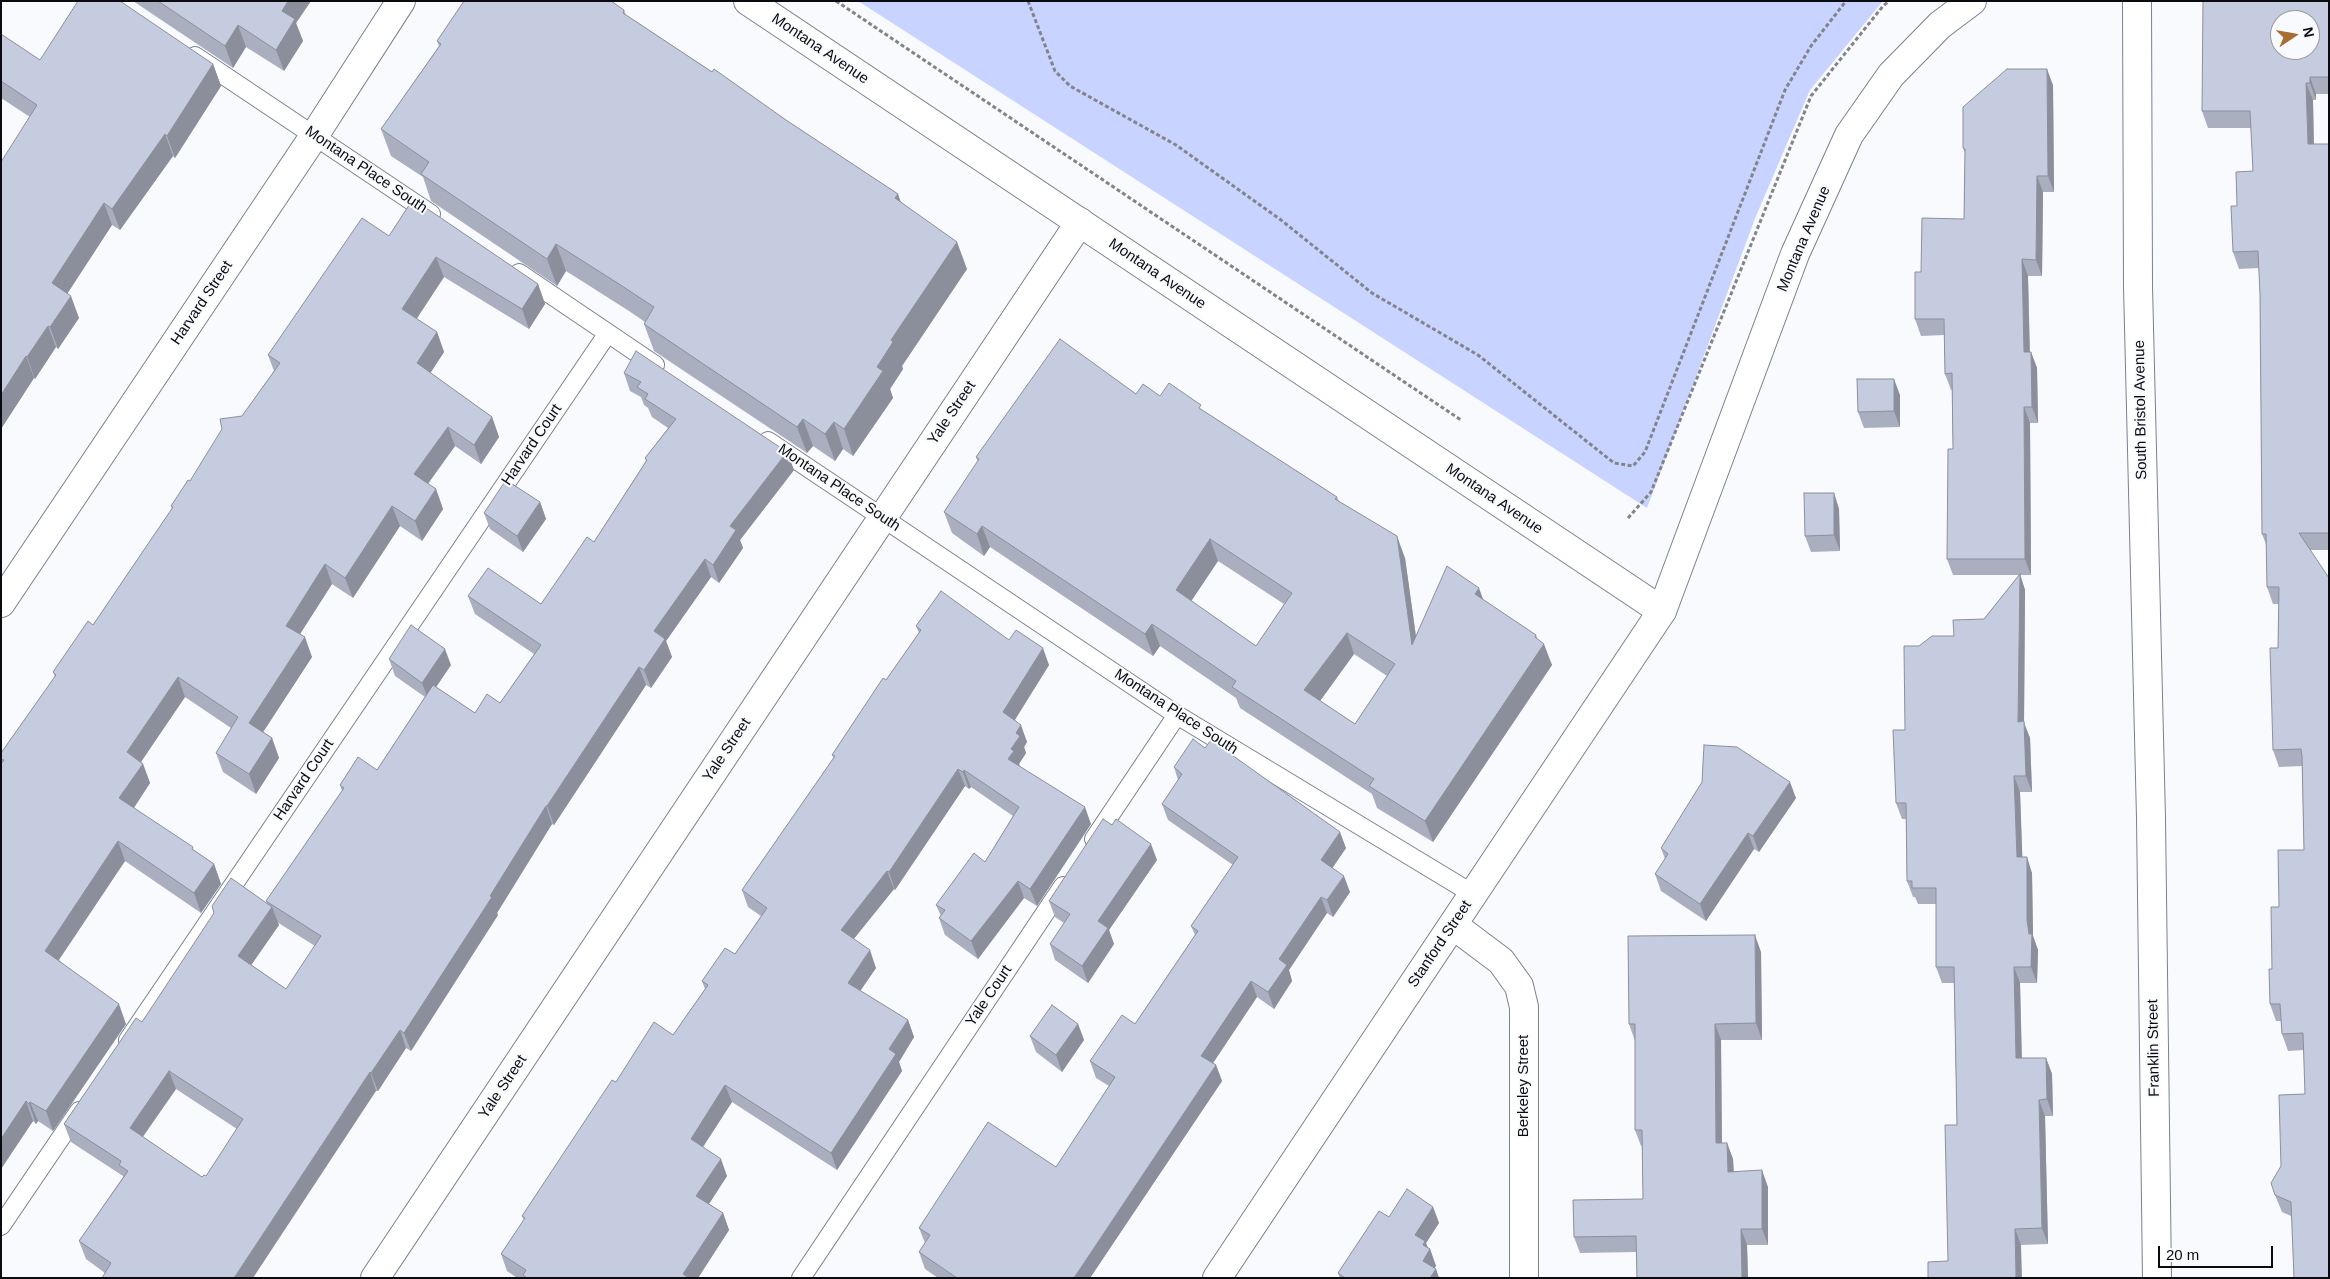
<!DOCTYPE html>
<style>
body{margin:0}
#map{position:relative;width:2330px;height:1279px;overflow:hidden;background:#f9fafe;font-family:Helvetica,sans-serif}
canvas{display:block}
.frame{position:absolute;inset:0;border:2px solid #090b11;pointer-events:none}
.north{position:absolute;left:2270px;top:10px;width:50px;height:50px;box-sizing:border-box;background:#f9fafe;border:1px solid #999a9f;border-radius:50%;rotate:78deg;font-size:14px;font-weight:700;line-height:20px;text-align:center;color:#090b11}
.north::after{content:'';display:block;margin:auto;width:18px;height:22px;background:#aa6d31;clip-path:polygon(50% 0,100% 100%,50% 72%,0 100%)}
.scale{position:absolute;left:2158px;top:1246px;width:115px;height:22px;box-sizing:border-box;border:2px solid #090b11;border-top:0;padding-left:6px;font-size:15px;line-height:18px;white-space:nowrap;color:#090b11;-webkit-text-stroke:4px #f9fafe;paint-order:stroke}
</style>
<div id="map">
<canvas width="2330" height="1279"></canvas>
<div class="frame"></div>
<div class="north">N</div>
<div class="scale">20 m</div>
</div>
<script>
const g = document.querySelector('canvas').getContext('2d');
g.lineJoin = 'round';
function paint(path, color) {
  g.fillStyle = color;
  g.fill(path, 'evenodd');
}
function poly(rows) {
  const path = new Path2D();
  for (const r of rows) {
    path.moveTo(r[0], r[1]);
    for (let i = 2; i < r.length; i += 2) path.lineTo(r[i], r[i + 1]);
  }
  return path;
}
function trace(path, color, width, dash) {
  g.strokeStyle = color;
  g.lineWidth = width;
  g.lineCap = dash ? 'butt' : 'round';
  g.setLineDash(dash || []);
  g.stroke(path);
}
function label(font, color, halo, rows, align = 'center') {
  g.font = font + ' Helvetica,sans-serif';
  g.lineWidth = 4;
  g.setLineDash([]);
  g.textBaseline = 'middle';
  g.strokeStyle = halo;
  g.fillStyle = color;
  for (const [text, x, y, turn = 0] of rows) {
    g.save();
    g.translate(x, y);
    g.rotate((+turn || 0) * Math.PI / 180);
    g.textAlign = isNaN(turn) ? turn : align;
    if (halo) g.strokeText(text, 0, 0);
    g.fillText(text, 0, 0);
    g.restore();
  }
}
const green = poly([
 [858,1,1883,1,1810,90,1756,216,1647,508]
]);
const path = poly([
 [836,1,1461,420],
 [1028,1,1055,71,1070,86,1176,145,1281,220,1372,293,1478,355,1614,463,1633,466,1645,452,1785,90,1811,46,1846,1],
 [1628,518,1651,492,1811,96,1883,6,1889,1]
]);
const service = poly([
 [195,56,431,214],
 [519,273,655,365],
 [768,441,1177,715,1473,894],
 [1094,839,1177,715],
 [128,1040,608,333],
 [1,1226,79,1111],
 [801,1278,1063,886]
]);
const minor = poly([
 [2137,1,2138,286,2151,818,2157,1278],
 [1,603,314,136,401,1],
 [1453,925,1501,961,1519,986,1524,1007,1524,1278],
 [375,1278,1080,222],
 [1217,1278,1662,611]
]);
const tertiary = poly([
 [748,1,1662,611,1795,254,1849,135,1891,75,1940,25,1972,1]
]);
const wall = poly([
 [133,1,311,1,296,23,303,41,284,71,246,47,233,68],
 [2329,1,2329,94,2316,94,2316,100,2313,100,2314,144,2329,144,2329,550,2310,550,2329,1278,2291,1216,2282,1212,2275,1195,2281,1166,2305,1094,2304,1050,2288,1051,2282,1034,2281,1021,2276,1021,2270,1004,2272,969,2279,907,2304,850,2302,766,2279,767,2273,750,2278,648,2279,604,2273,604,2267,587,2267,547,2262,534,2260,294,2259,268,2239,269,2233,252,2237,206,2253,171,2251,128,2208,128,2202,111],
 [624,10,626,15,898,194,901,203,967,269,902,366,903,369,890,389,893,398,853,456,843,449,835,461,813,446,807,453,654,351,644,324,645,322,629,311,566,271,557,286,431,201,423,177,391,156,381,129,439,46,437,41],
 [1,34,40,60,213,64,221,86,175,158,173,156,120,230,112,225,67,293,79,318,58,349,56,347,35,379,34,378,1,429,30,117,1,98],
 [2053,85,2054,192,2043,192,2042,276,2028,276,2030,352,2031,352,2037,368,2038,423,2030,423,2031,575,2020,575,2025,590,2024,723,2030,738,2032,792,2020,792,2022,857,2032,873,2033,936,2038,950,2037,983,2020,983,2022,1058,2046,1058,2052,1074,2053,1116,2045,1116,2048,1244,2021,1245,1948,1261,1957,1125,1954,983,1942,983,1936,967,1936,904,1918,904,1915,897,1913,897,1907,881,1906,819,1902,819,1896,803,1905,730,1919,646,1954,636,1984,619,2019,575,1953,575,1947,559,1953,449,1952,390,1951,390,1945,374,1944,335,1921,336,1915,319,1921,272,1964,219,1965,153,1963,148],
 [389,236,538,284,545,304,529,329,444,277,416,319,437,332,444,352,430,373,492,417,499,437,481,464,455,446,428,484,436,489,443,509,422,541,400,526,353,598,332,584,300,634,312,657,263,732,272,738,279,758,256,794,223,772,216,753,231,728,185,697,141,762,143,764,150,783,134,808,214,864,221,884,201,913,125,861,59,960,126,1024,53,1131,38,1121,36,1124,33,1121,1,1169,1,753,55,677,53,672,93,625,172,509,171,506,242,416,274,371,268,355],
 [624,373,787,452,794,470,740,540,743,548,719,583,711,577,666,641,672,657,651,688,646,685,554,825,552,824,497,913,498,915,411,1051,406,1048,378,1091,376,1091,105,1273,86,1259,79,1241,123,1177,123,1176,71,1142,64,1124,142,1022,267,903,266,901,342,791,340,785,377,770,425,697,395,676,389,659,451,665,436,687,475,713,500,703,534,654,475,614,468,596,541,604,594,542,646,461,645,458,668,428,652,417,648,408,644,405,641,397,630,391],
 [277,922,315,946,286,989,251,965,279,925],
 [176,1089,237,1129,206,1176,202,1177,143,1137],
 [1136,394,1160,396,1202,410,1337,497,1339,501,1405,558,1416,636,1484,600,1537,639,1552,665,1433,842,1377,808,1372,794,1240,708,1236,698,1160,646,1153,656,990,547,984,556,952,533,944,512,978,462,976,457],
 [1218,561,1284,604,1256,646,1191,601],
 [1354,654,1387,676,1355,724,1320,701],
 [1900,395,1900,427,1864,428,1858,412],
 [1834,493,1839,509,1840,551,1811,552,1805,536],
 [540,502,546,519,523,552,490,529,484,513],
 [916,626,1009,640,1049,665,1015,720,1027,742,1024,747,1026,753,1019,764,1020,767,1091,824,1037,906,1024,898,978,959,945,935,939,918,941,916,936,905,985,862,1013,816,971,787,969,789,965,786,895,890,894,889,854,939,876,968,860,991,908,1020,914,1037,899,1062,902,1071,837,1170,732,1102,703,1147,727,1176,709,1204,723,1213,729,1230,698,1278,517,1278,507,1271,501,1254,524,1220,522,1216,616,1082,673,1035,705,989,702,981,735,954,761,916,748,907,742,890,834,758,832,755,886,680,919,633],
 [1174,767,1346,848,1332,868,1350,892,1333,917,1327,913,1289,970,1292,981,1274,1009,1257,997,1213,1063,1216,1065,1222,1081,1090,1278,938,1278,925,1269,919,1252,925,1243,919,1228,1056,1167,1109,1086,1096,1078,1090,1061,1135,1024,1195,935,1191,926,1233,865,1168,820,1162,804,1178,780],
 [1796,798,1759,852,1754,849,1706,921,1661,891,1655,874,1665,859,1661,848],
 [1112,825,1157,860,1109,930,1114,944,1088,983,1055,960,1050,944,1064,923,1055,917,1049,901],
 [1761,952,1762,1040,1721,1040,1722,1143,1727,1143,1733,1159,1734,1171,1768,1187,1768,1245,1747,1245,1748,1278,1637,1278,1636,1252,1580,1253,1574,1237,1643,1199,1642,1146,1641,1146,1635,1130,1635,1041,1629,1024],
 [1078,1024,1084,1040,1062,1072,1036,1052,1030,1036],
 [1433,1207,1439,1223,1426,1243,1428,1248,1430,1249,1436,1266,1434,1268,1436,1269,1439,1278,1340,1278,1338,1273,1389,1217]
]);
const shadedWall = poly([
 [288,1,311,1,296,23,303,41,284,71,276,50,282,11],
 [238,25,246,47,233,68,225,46],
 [213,64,221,86,175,158,167,136],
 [2047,69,2053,85,2054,192,2048,176],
 [2310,77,2316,94,2316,100,2310,83],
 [2306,83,2313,100,2314,161,2308,144],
 [165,134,173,156,120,230,112,209],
 [2037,176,2043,192,2042,276,2036,260],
 [898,194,907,221,895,198],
 [104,203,112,225,60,305,52,283],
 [957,242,967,269,902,366,903,369,890,389,893,398,853,456,844,429,891,340],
 [556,244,566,271,557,286,547,259],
 [436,257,444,277,410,329,402,309],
 [2022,259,2028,276,2030,369,2024,352],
 [538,284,545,304,529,329,522,309],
 [71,296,79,318,58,349,50,327],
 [48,326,56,347,35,379,27,357],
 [437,332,444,352,424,383,417,363],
 [2031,352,2037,368,2038,423,2032,407],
 [26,356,34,378,1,429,1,395],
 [1894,379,1900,395,1900,427,1894,411],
 [2024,407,2030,423,2031,575,2025,559],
 [492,417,499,437,481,464,474,445],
 [803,419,813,446,807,453,797,427],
 [834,422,843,449,835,461,825,434],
 [448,427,455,446,421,493,414,474],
 [787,452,794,470,740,540,743,548,719,583,713,565,730,526],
 [436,489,443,509,422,541,415,521],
 [1834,493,1839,509,1840,551,1834,535],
 [540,502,546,519,523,552,517,536],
 [392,506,400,526,353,598,345,578],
 [982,526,990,547,984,556,977,534],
 [1397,536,1405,558,1420,666,1412,645],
 [1210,539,1218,561,1184,612,1176,590],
 [705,559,711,577,666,641,672,657,651,688,644,670,654,631],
 [325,564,332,584,293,645,286,626],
 [2020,574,2025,590,2024,723,2030,738,2032,792,2026,776,2018,722],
 [1479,588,1487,610,1475,594],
 [1152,624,1160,646,1153,656,1145,634],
 [1347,633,1354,654,1312,712,1304,690],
 [1536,635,1540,649,1544,644,1552,665,1433,842,1425,821],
 [305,637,312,657,256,743,249,723],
 [1043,648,1049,665,1009,729,1003,712],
 [445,649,451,665,428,699,422,683],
 [639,667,646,685,554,825,547,806],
 [178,677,185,697,134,772,127,752],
 [1021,725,1027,742,1024,747,1026,753,1019,764,1020,768,1008,759,1016,733],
 [272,738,279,758,256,794,249,774],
 [143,764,150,783,127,818,119,798],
 [958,769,965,786,895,890,889,872],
 [964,770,971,787,969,789,963,772],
 [2014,776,2020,792,2023,873,2017,857],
 [1790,782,1796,798,1759,852,1753,836],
 [546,806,552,824,497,913,498,915,411,1051,404,1033],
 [1085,807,1091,824,1037,906,1030,889],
 [1340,832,1346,848,1327,876,1321,860],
 [1748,833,1754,849,1706,921,1700,904],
 [118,841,125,861,52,970,45,951],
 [1151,844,1157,860,1109,930,1114,944,1088,983,1082,966,1098,921],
 [2027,857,2032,873,2033,936,2038,950,2037,983,2031,967,2029,934,2027,920],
 [214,864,221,884,201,913,194,893],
 [887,871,894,889,847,947,841,930],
 [1344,876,1350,892,1333,917,1327,900],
 [1018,881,1024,898,978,959,971,941],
 [1321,897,1327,913,1289,970,1292,981,1274,1009,1268,992,1279,959],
 [272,907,279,925,245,974,238,956],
 [1755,935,1761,952,1762,1040,1756,1023],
 [870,950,876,968,854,1000,848,983],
 [2014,967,2020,983,2022,1074,2016,1058],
 [1251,981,1257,997,1207,1072,1201,1056],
 [119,1004,126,1024,53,1131,46,1111],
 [908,1020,914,1037,899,1062,902,1071,837,1170,831,1153,889,1049],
 [1078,1024,1084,1040,1062,1072,1056,1055],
 [1715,1024,1721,1040,1722,1160,1716,1143],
 [400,1030,406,1048,378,1091,371,1073],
 [2046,1058,2052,1074,2053,1116,2047,1099],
 [1216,1065,1222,1081,1090,1278,1074,1278],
 [169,1071,176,1089,136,1146,130,1128],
 [370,1072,376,1091,253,1278,234,1278],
 [725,1085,732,1102,697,1156,691,1139],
 [2039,1100,2045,1116,2048,1244,2042,1228],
 [26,1101,33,1121,1,1169,1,1139],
 [30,1102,38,1121,36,1124,29,1104],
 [1727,1143,1733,1159,1734,1188,1728,1172],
 [721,1159,727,1176,703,1213,696,1196],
 [1762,1170,1768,1187,1768,1245,1762,1229],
 [1433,1207,1439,1223,1426,1243,1429,1251,1430,1249,1436,1266,1429,1277,1415,1235],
 [723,1213,729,1230,698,1278,685,1278,683,1274],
 [1741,1229,1747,1245,1748,1278,1742,1278],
 [2015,1229,2021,1245,2022,1278,2016,1278],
 [1436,1269,1439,1278,1430,1278]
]);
const building = poly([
 [78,1,120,1,213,64,167,136,165,134,112,209,104,203,52,283,71,296,50,327,48,326,27,357,26,356,1,395,1,162,37,105,1,81,1,34,40,60,78,1],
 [158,1,288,1,282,11,295,19,276,50,238,25,225,46,158,1],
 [464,1,611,1,624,10,623,13,712,72,714,69,786,120,898,194,895,198,957,242,891,340,893,342,877,367,883,371,844,429,834,422,825,434,803,419,797,427,644,324,654,307,619,284,556,244,547,259,421,174,429,162,381,129,441,44,437,41,464,1],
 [2203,1,2329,1,2329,77,2310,77,2310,83,2306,83,2308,144,2329,144,2329,533,2299,533,2329,578,2329,1278,2294,1278,2291,1202,2275,1195,2271,1183,2281,1166,2279,1095,2305,1094,2303,1033,2282,1034,2280,1004,2270,1004,2269,969,2272,969,2271,907,2279,907,2278,850,2304,850,2302,756,2301,749,2273,750,2270,648,2278,648,2279,587,2267,587,2266,534,2262,534,2260,294,2258,251,2233,252,2231,206,2237,206,2236,172,2253,171,2250,111,2202,111,2203,1],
 [2280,20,2310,20,2310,50,2280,50,2280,20],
 [2007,69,2047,69,2048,176,2037,176,2036,260,2022,259,2024,352,2031,352,2032,407,2024,407,2025,559,1947,559,1948,449,1953,449,1952,373,1945,374,1944,319,1915,319,1915,272,1921,272,1922,218,1964,219,1965,149,1963,148,1963,107,2007,69],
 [413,199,538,284,522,309,436,257,402,309,437,332,417,363,492,417,474,445,448,427,414,474,436,489,415,521,392,506,345,578,325,564,286,626,305,637,249,723,272,738,249,774,216,753,238,717,178,677,127,752,143,764,119,798,193,847,192,849,214,864,194,893,118,841,45,951,119,1004,46,1111,30,1102,29,1104,26,1101,1,1139,1,764,4,760,1,759,1,753,56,675,53,672,88,621,93,625,173,507,171,506,188,480,190,481,222,429,220,419,242,416,280,363,268,355,362,218,389,236,413,199],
 [1060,339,1136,394,1143,384,1160,396,1169,383,1201,405,1199,408,1337,497,1335,499,1397,536,1412,645,1447,566,1479,588,1475,594,1536,635,1535,637,1544,644,1425,821,1369,786,1374,779,1232,687,1236,681,1152,624,1145,634,982,526,977,534,944,512,979,459,976,457,1060,339],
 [1210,539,1292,593,1256,646,1176,590,1210,539],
 [1347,633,1395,664,1355,724,1304,690,1347,633],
 [636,351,787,452,730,526,736,530,713,565,705,559,654,631,665,639,644,670,639,667,547,806,546,806,490,896,492,897,404,1033,400,1030,371,1073,370,1072,234,1278,102,1278,111,1263,79,1241,128,1171,119,1165,121,1161,64,1124,136,1018,142,1022,214,913,212,906,231,878,272,907,238,956,286,989,321,936,266,901,344,788,340,785,358,757,377,770,433,685,475,713,487,694,500,703,541,645,468,596,488,568,541,604,587,537,594,542,647,460,645,458,676,419,645,399,648,394,637,387,641,382,624,373,636,351],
 [169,1071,243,1119,206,1176,204,1175,202,1177,130,1128,169,1071],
 [1857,379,1894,379,1894,411,1858,412,1857,379],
 [506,480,540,502,517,536,484,513,506,480],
 [1804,493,1834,493,1834,535,1805,536,1804,493],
 [2020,574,2018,722,2024,721,2026,776,2014,776,2017,857,2027,857,2027,920,2029,934,2032,934,2031,967,2014,967,2016,1058,2046,1058,2047,1099,2039,1100,2042,1228,2015,1229,2016,1278,1928,1278,1928,1262,1948,1261,1945,1125,1957,1125,1954,967,1936,967,1936,888,1912,888,1912,881,1907,881,1906,803,1896,803,1893,730,1905,730,1904,646,1919,646,1932,636,1954,636,1953,620,1984,619,2020,574],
 [941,591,1009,640,1016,630,1043,648,1003,712,1021,725,1016,733,1020,736,1011,749,1014,751,1008,759,1085,807,1030,889,1018,881,971,941,939,918,945,910,936,905,974,853,985,862,1019,807,964,770,963,772,958,769,889,872,887,871,841,930,870,950,848,983,908,1020,889,1049,896,1054,831,1153,725,1085,691,1139,721,1159,696,1196,723,1213,683,1274,689,1278,527,1278,523,1275,526,1270,501,1254,525,1218,522,1216,612,1080,616,1082,654,1022,673,1035,708,985,702,981,725,948,735,954,767,908,742,890,835,756,832,755,883,678,886,680,921,630,916,626,941,591],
 [411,625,445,649,422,683,389,659,411,625],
 [1193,739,1205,748,1211,740,1340,832,1321,860,1344,876,1327,900,1321,897,1279,959,1287,965,1268,992,1251,981,1201,1056,1216,1065,1074,1278,957,1278,919,1252,930,1235,919,1228,988,1122,1056,1167,1115,1077,1090,1061,1122,1015,1135,1024,1198,931,1191,926,1238,857,1162,804,1182,774,1174,767,1193,739],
 [1704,745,1737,747,1790,782,1753,836,1748,833,1700,904,1655,874,1668,854,1661,848,1702,782,1704,745],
 [1103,819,1112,825,1116,819,1151,844,1098,921,1108,928,1082,966,1050,944,1070,914,1049,901,1103,819],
 [1755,935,1756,1023,1715,1024,1716,1143,1727,1143,1728,1172,1762,1170,1762,1229,1741,1229,1742,1278,1637,1278,1636,1236,1574,1237,1573,1200,1643,1199,1642,1130,1635,1130,1635,1024,1629,1024,1628,936,1755,935],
 [1052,1005,1078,1024,1056,1055,1030,1036,1052,1005],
 [1407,1189,1433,1207,1415,1235,1425,1241,1423,1245,1430,1249,1423,1261,1436,1269,1430,1278,1345,1278,1338,1273,1379,1211,1389,1217,1407,1189]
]);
const streetNames = [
 ["Montana Avenue",820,49,34],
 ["Montana Place South",366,170,34],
 ["Montana Avenue",1804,239,-67],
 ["Montana Avenue",1157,274,34],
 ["Harvard Street",202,303,-56],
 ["South Bristol Avenue",2141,410,-91],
 ["Yale Street",952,413,-56],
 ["Harvard Court",532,445,-56],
 ["Montana Place South",839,488,34],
 ["Montana Avenue",1494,499,34],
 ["Montana Place South",1176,712,33],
 ["Yale Street",727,750,-56],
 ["Harvard Court",304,780,-56],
 ["Stanford Street",1440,944,-56],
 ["Yale Court",989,996,-56],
 ["Franklin Street",2154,1048,-91],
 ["Berkeley Street",1524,1086,-90],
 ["Yale Street",503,1087,-56]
];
paint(green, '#c8d4ff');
trace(service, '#7b8092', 20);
trace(minor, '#7b8092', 30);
trace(tertiary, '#7b8092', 30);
trace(path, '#828489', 3, [4, 2.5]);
trace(service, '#fff', 18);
trace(minor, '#fff', 28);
trace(tertiary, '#fff', 28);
paint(wall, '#aaafc0');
paint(shadedWall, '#8b8f9c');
paint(building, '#c6ccdf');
trace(building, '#8b8f9c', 1);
label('15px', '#090b11', '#f9fafe', streetNames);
</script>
